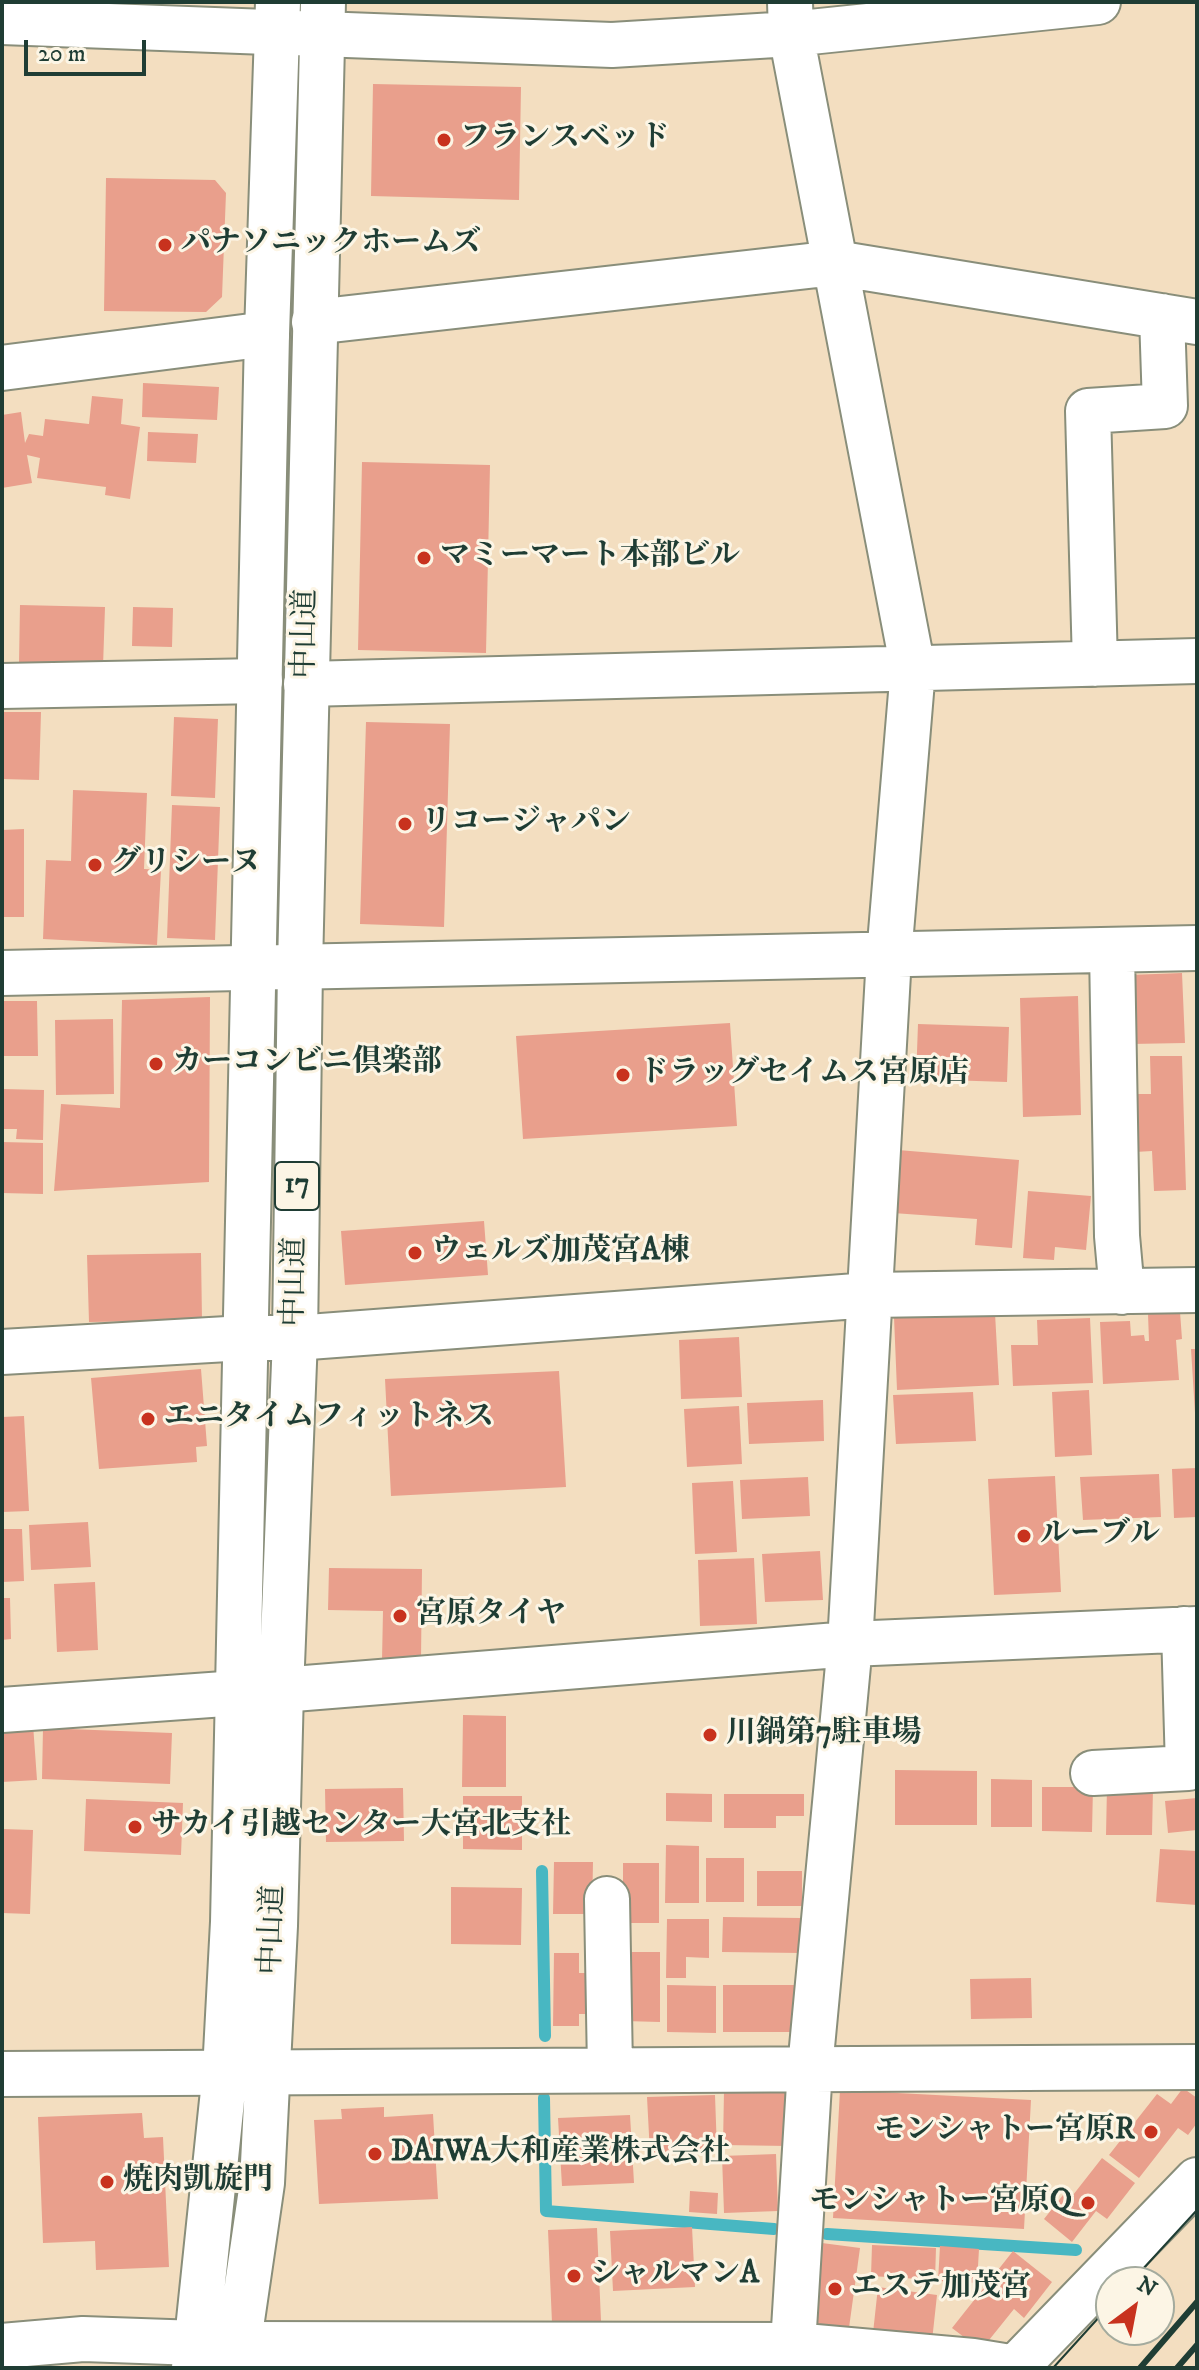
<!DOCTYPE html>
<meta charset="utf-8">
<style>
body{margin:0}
#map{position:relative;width:1199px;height:2370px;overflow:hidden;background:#f3dec0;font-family:"IM FELL DW Pica",serif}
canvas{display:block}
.frame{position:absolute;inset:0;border:4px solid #1f3d34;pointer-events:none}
.north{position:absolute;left:1095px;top:2266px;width:80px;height:80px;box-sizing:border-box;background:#fcf5e5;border:2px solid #a4ab9e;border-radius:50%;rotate:32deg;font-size:22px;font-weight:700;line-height:32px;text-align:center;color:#1f3d34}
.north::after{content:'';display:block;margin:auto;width:28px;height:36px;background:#c8321e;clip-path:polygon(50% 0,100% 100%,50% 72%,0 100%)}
.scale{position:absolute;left:24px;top:40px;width:122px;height:36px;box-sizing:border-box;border:4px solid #1f3d34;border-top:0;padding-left:10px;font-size:24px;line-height:28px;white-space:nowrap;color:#1f3d34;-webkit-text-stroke:6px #fcf5e5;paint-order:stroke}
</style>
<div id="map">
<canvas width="1199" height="2370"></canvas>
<div class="frame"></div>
<div class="north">N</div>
<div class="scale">20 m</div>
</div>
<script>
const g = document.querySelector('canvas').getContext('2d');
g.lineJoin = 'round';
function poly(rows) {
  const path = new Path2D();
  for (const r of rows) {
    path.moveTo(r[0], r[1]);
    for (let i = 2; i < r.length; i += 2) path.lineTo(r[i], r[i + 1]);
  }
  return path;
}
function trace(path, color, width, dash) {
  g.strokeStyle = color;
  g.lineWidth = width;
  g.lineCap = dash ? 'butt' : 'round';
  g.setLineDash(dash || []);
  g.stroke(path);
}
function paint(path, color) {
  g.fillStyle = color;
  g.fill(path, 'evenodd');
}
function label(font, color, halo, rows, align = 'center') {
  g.font = font + ' "IM FELL DW Pica","Noto Serif JP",serif';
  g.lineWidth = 6;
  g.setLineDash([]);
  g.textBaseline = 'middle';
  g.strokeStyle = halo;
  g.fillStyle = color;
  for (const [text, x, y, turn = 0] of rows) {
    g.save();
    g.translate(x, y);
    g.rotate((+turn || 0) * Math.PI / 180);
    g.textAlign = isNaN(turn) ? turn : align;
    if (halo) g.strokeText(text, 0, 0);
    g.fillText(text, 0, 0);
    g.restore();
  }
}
const stream = poly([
 [542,1871,545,2036],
 [544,2098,546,2211,774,2229],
 [827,2234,1076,2250]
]);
const building = poly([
 [373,84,521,87,519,200,371,196],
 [106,178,215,180,226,193,222,297,206,312,104,311],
 [143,383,219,387,217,420,142,417],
 [92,396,123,399,121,424,140,427,130,499,105,495,106,487,37,478,40,458,27,455,32,483,2,488,2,415,21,412,25,443,29,434,43,436,45,419,89,424],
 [148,432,198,434,196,463,147,461],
 [362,462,490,465,486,653,358,650],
 [20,605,105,607,103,667,19,664],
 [133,607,173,608,172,647,132,646],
 [2,712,41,712,39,780,2,779],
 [174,717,218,719,215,798,171,796],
 [366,722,450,724,444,927,360,924],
 [73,790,147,793,144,869,161,870,157,945,43,939,46,860,71,861],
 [172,805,220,807,215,940,167,938],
 [24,829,24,917,2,917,2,830],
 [1182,973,1185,1043,1131,1044,1129,975],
 [1078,996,1081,1115,1023,1117,1020,998],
 [210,997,209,1182,54,1191,61,1104,120,1108,122,1000],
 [2,1001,37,1001,38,1056,2,1056],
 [113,1019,114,1094,56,1095,55,1020],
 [730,1023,737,1126,523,1139,516,1036],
 [918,1024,1009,1027,1007,1082,916,1079],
 [1150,1056,1182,1056,1186,1190,1154,1191,1152,1151,1135,1152,1134,1094,1151,1094],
 [2,1089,44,1090,43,1140,16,1139,17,1129,2,1129],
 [2,1142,43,1143,43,1194,2,1193],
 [898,1150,1019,1160,1012,1248,975,1245,977,1219,893,1213],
 [1028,1191,1091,1196,1086,1250,1055,1247,1054,1260,1023,1258],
 [484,1221,488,1275,345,1285,341,1231],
 [201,1253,202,1320,89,1322,87,1255],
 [1180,1312,1182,1339,1176,1340,1179,1380,1103,1384,1100,1322,1130,1321,1131,1336,1144,1335,1145,1341,1149,1341,1148,1314],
 [995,1313,999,1385,897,1390,894,1317],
 [1090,1318,1093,1383,1013,1386,1011,1345,1038,1345,1037,1320],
 [739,1337,742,1397,681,1399,679,1340],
 [1191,1349,1197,1349,1197,1413,1195,1413],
 [201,1369,207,1446,196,1447,197,1462,99,1469,91,1378],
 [559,1371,566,1487,391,1496,385,1379],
 [1089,1390,1092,1455,1055,1457,1052,1392],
 [973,1392,976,1441,896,1444,893,1395],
 [823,1400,824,1441,749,1444,747,1403],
 [739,1406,742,1464,687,1467,684,1409],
 [24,1416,29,1511,2,1512,2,1417],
 [1197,1468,1197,1517,1174,1518,1172,1469],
 [1159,1474,1161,1517,1083,1520,1080,1477],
 [1055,1476,1061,1592,994,1595,988,1479],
 [808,1477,810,1516,742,1519,740,1480],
 [733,1481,737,1552,695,1554,692,1483],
 [88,1522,91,1567,31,1570,29,1525],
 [2,1529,22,1529,24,1581,2,1582],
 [820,1551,823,1600,765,1602,762,1554],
 [754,1558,757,1624,700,1626,698,1560],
 [329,1568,422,1569,421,1660,382,1660,383,1611,328,1610],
 [95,1582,98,1650,57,1652,54,1584],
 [2,1598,10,1598,11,1639,2,1640],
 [463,1715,506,1716,506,1787,462,1787],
 [33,1724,37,1780,2,1782,2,1726],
 [43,1728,172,1733,170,1784,42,1779],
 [895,1770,977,1771,977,1825,895,1825],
 [991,1779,1032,1780,1032,1827,991,1827],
 [1042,1787,1093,1787,1092,1832,1042,1831],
 [1107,1787,1153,1788,1152,1835,1106,1835],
 [403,1788,404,1841,326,1842,325,1789],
 [666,1793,712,1794,712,1822,666,1821],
 [724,1794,804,1794,804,1816,776,1816,776,1828,724,1828],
 [463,1796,522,1796,522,1850,463,1849],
 [1197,1798,1197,1830,1168,1833,1165,1801],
 [86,1799,183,1803,181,1855,84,1851],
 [2,1829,33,1830,30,1914,2,1913],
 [666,1845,699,1846,699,1903,665,1903],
 [1160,1849,1197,1851,1197,1905,1156,1902],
 [706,1858,744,1858,744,1902,706,1902],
 [554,1862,593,1862,592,1914,553,1914],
 [623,1863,659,1863,659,1923,623,1923],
 [757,1871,802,1871,802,1906,757,1906],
 [451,1887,522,1888,521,1945,451,1944],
 [723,1917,801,1918,801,1953,722,1952],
 [667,1919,709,1919,709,1958,686,1957,686,1978,666,1978],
 [624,1952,660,1952,660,2022,624,2021],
 [554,1953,579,1953,579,1973,591,1973,591,2014,579,2014,579,2026,553,2026],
 [1031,1978,1032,2018,971,2019,970,1979],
 [667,1985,716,1986,716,2033,667,2032],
 [723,1985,794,1985,794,2032,723,2032],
 [1183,2088,1197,2098,1197,2123,1188,2135,1178,2128,1139,2178,1109,2155,1157,2094,1171,2104],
 [840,2090,1031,2100,1024,2229,833,2218],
 [724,2091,789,2092,788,2146,723,2145],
 [715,2095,717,2151,650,2154,647,2097],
 [384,2107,384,2117,433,2114,438,2199,319,2204,314,2120,342,2119,341,2109],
 [142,2113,144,2138,163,2137,169,2267,96,2270,95,2241,43,2243,38,2117],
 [630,2115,634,2183,562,2186,558,2118],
 [776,2154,778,2211,724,2213,722,2156],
 [1102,2158,1135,2183,1107,2219,1096,2211,1072,2242,1044,2219,1067,2190,1073,2195],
 [690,2191,718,2193,717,2214,689,2212],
 [692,2227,695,2287,613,2291,610,2231],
 [597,2228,601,2321,552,2323,548,2230],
 [822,2243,860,2248,848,2335,810,2330],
 [872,2245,936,2248,935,2280,871,2276],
 [940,2246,979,2249,977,2283,938,2281],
 [1013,2251,1052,2282,1024,2318,1014,2309,981,2350,952,2328],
 [878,2287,937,2295,932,2341,873,2333]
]);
const minor = poly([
 [2,22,612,45,791,34,1098,2],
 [314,322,835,263,1197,322],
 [2,368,267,334],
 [1095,664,1088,411,1165,406,1162,316],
 [306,684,1197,661],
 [2,686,260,681],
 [1112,950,1117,1236,1122,1292],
 [2,973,1197,948],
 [2,1352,245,1338,295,1338,870,1295,1197,1290],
 [281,1690,850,1644,1197,1629],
 [2,1710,238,1693],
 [1093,1773,1188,1768,1184,1629],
 [607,1899,610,2069],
 [2,2074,1197,2067],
 [239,2344,793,2345,973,2361,1016,2368],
 [2,2346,83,2339,198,2343],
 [789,2368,793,2345,810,2068,850,1644,889,956,913,669,791,34,790,2],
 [1015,2368,1197,2180]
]);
const highway = poly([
 [194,2368,225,2072,233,1922,267,334,278,2],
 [235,2368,262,2183,275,1926,281,1690,295,1338,300,967,323,2]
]);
const tram = poly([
 [1131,2282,1197,2210],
 [1053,2368,1111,2304]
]);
const rail = poly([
 [1140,2368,1197,2302],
 [1177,2368,1197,2345]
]);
const markers = [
 [444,140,8,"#c8321e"],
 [165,245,8,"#c8321e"],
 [424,558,8,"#c8321e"],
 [405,824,8,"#c8321e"],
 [95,865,8,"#c8321e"],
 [156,1064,8,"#c8321e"],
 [623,1075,8,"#c8321e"],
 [415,1253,8,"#c8321e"],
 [148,1419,8,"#c8321e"],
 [1024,1536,8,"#c8321e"],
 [400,1616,8,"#c8321e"],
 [710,1735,8,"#c8321e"],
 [135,1827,8,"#c8321e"],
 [1151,2132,8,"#c8321e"],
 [375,2154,8,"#c8321e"],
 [107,2182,8,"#c8321e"],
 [1088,2203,8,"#c8321e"],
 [574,2276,8,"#c8321e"],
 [835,2289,8,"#c8321e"]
];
const shields = [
 [297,1186,44]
];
const shieldNames = [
 ["17",297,1186]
];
const poiNames = [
 ["フランスベッド",460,140],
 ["パナソニックホームズ",181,245],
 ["マミーマート本部ビル",440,558],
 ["リコージャパン",421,824],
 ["グリシーヌ",111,865],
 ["カーコンビニ倶楽部",172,1064],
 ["ドラッグセイムス宮原店",639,1075],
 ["ウェルズ加茂宮A棟",431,1253],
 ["エニタイムフィットネス",164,1419],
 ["ルーブル",1040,1536],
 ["宮原タイヤ",416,1616],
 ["川鍋第7駐車場",726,1735],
 ["サカイ引越センター大宮北支社",151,1827],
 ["モンシャトー宮原R",1135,2132,"right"],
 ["DAIWA大和産業株式会社",391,2154],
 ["焼肉凱旋門",123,2182],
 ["モンシャトー宮原Q",1072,2203,"right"],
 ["シャルマンA",590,2276],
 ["エステ加茂宮",851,2289]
];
const streetNames = [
 ["中山道",307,634,-89],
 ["中山道",296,1282,-89],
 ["中山道",274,1930,-88]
];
trace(stream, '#48b7c2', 12);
paint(building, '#e99f8c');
trace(minor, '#898e7a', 48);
trace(highway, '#898e7a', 48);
trace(minor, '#fff', 44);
trace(highway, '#fff', 44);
trace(tram, '#1f3d34', 2);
trace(rail, '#1f3d34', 6);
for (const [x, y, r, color] of markers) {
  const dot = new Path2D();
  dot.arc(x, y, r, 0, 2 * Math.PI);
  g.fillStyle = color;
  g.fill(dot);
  trace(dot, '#fcf5e5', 3);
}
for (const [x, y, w] of shields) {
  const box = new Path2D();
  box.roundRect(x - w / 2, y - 24, w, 48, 6);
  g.fillStyle = '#fcf5e5';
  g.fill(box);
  trace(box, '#1f3d34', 2);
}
label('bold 28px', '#1f3d34', null, shieldNames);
label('bold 30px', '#1f3d34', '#fcf5e5', poiNames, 'left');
label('30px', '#1f3d34', '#fcf5e5', streetNames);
</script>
